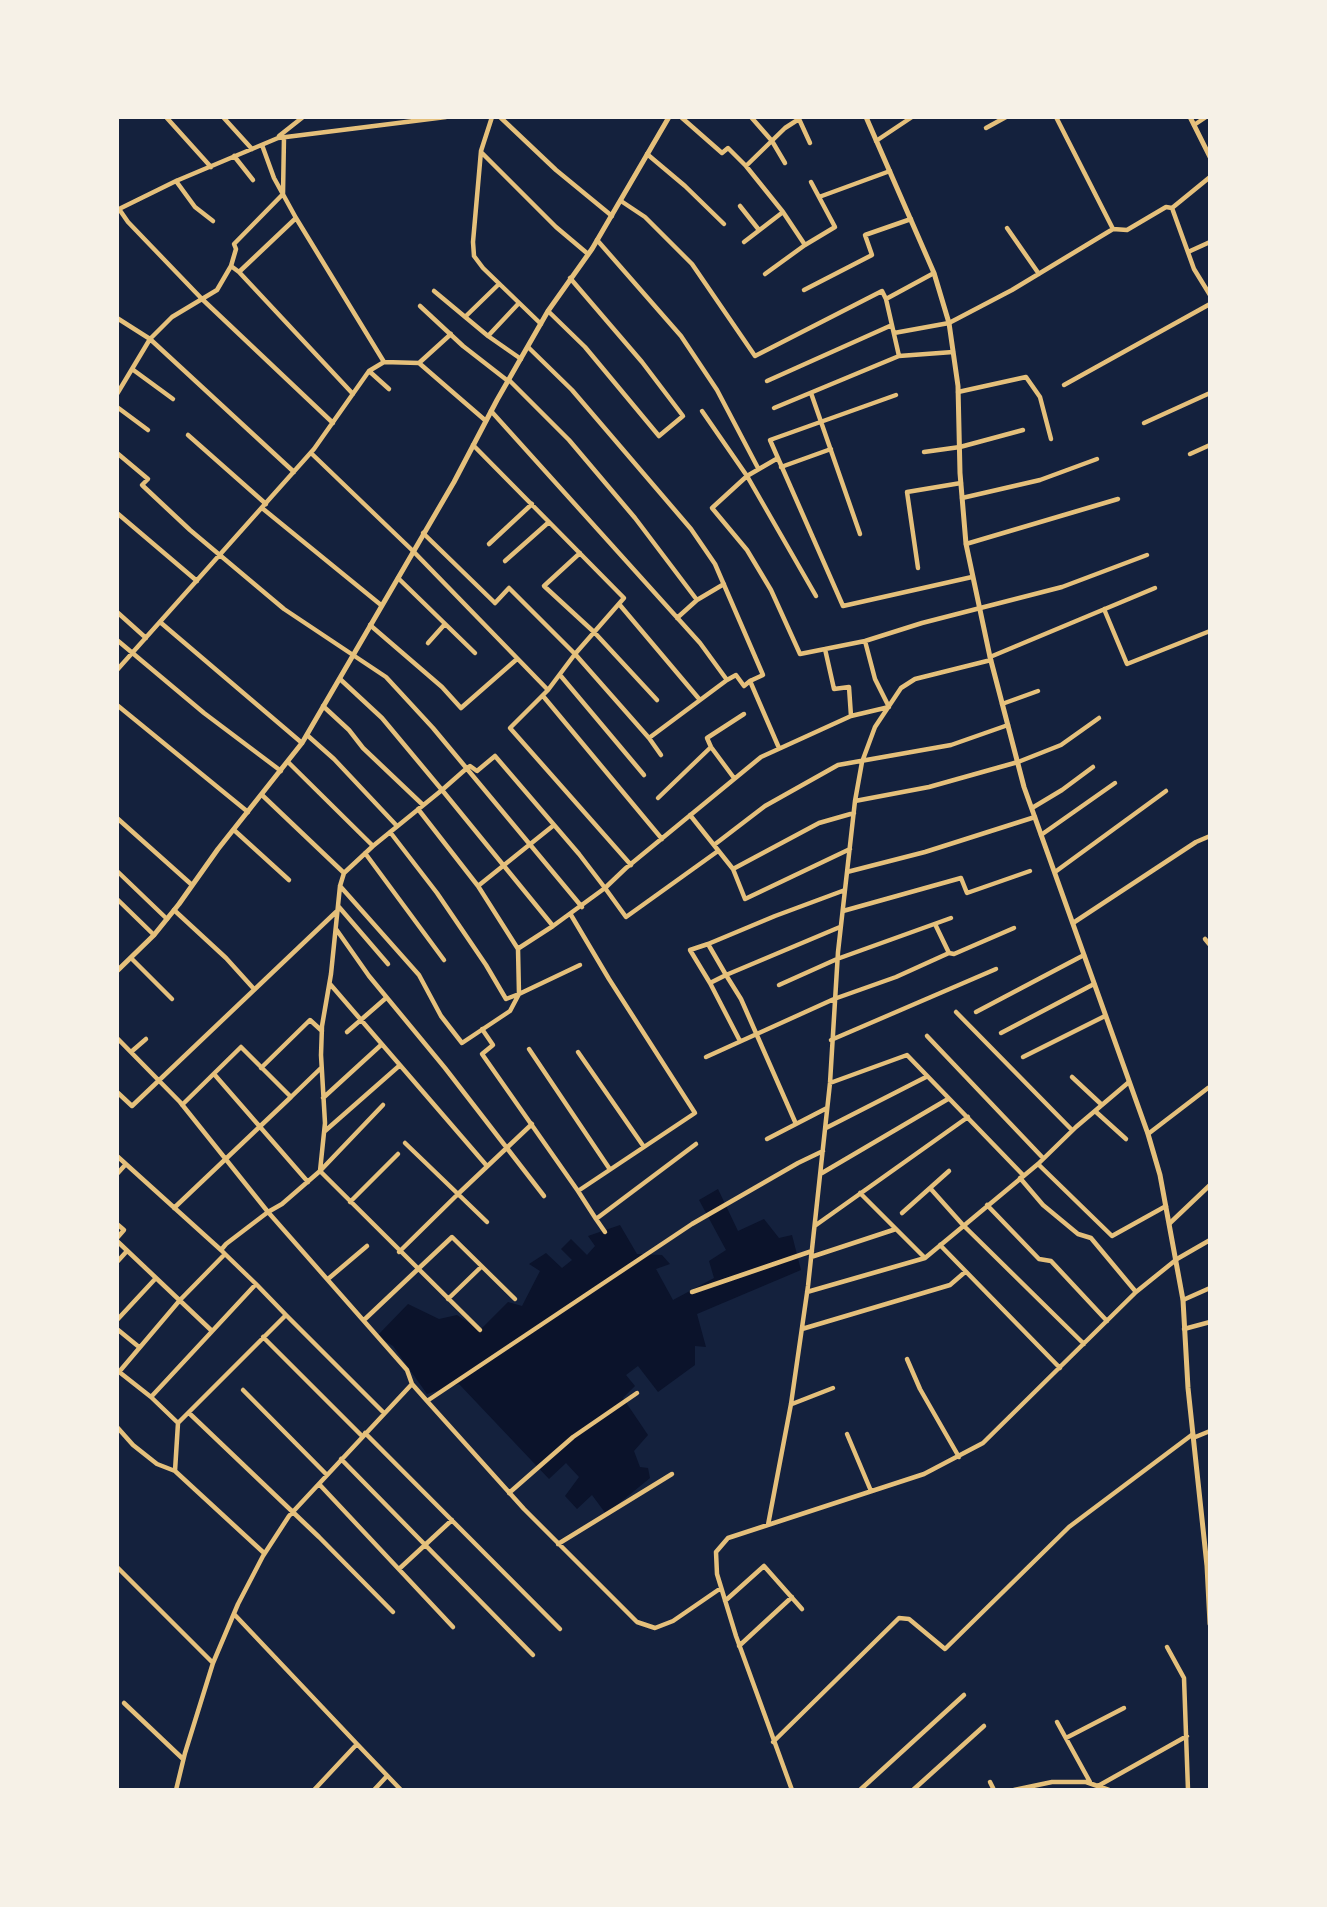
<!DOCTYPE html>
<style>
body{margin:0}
#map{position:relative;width:1327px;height:1907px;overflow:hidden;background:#14213d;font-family:"Fira Sans",sans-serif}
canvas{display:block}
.frame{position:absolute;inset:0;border:119px solid #f6f1e7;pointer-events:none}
</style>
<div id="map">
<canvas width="1327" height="1907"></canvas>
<div class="frame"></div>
</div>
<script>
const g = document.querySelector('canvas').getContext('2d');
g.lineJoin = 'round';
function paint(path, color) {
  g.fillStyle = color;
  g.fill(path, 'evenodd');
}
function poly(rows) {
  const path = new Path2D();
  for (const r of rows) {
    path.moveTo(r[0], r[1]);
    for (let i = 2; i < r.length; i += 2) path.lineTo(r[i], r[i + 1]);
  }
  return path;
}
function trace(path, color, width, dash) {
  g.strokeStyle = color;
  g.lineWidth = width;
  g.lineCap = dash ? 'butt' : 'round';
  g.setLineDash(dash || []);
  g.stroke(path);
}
const water = poly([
 [718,1189,738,1231,764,1219,779,1238,792,1235,801,1270,697,1314,706,1347,695,1346,695,1365,658,1392,638,1366,626,1375,635,1386,623,1398,648,1435,634,1451,640,1467,648,1468,650,1478,606,1514,592,1495,577,1509,565,1496,579,1477,566,1463,549,1479,459,1384,427,1394,393,1346,377,1336,408,1304,439,1319,457,1315,480,1330,508,1302,522,1306,540,1271,529,1264,546,1253,562,1268,572,1260,561,1249,571,1239,587,1255,595,1246,588,1236,620,1225,637,1254,662,1255,670,1264,656,1269,673,1300,714,1278,709,1261,726,1250,699,1200]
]);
const minor = poly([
 [166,117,211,167],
 [223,117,252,149],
 [492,117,481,151,473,242,474,256,483,268,541,324],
 [500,117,556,170,612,216],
 [681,117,722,153,728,148,746,166,785,128,799,119,798,117],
 [751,117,772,141],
 [1056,117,1113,229],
 [799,119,810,143],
 [1194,125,1206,117],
 [986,128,1006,117],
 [279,136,303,117],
 [772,141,785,163],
 [876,141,912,117],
 [262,145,274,178,296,218,384,362],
 [481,152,556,227,588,254],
 [647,154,685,186,724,224],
 [234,156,253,180],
 [746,166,783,212,805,245,765,274],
 [176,181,195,207,213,221],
 [811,182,819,197],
 [621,201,645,217,692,264,755,356,882,291,886,299,934,273],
 [740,206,759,230],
 [1172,208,1194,269,1210,295],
 [1172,208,1210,177],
 [119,209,128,222,202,299,333,423],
 [117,210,176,181,278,138,446,117],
 [1007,228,1039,274],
 [597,240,681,336,717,390,758,468],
 [744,242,783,212],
 [805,245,835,227,819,197,890,171],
 [1188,252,1210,242],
 [231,266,239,272,296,218],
 [239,272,353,394],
 [804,290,872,255,865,235,911,219],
 [434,291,488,336,521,359],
 [886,299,899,356],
 [420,306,463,346,508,381],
 [548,311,585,347,659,436,683,416,642,362,570,278],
 [465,317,499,284],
 [117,318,150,339,294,472],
 [894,333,949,323,1012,290,1113,229,1127,230,1166,207,1172,208],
 [488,336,519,303],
 [528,347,572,390,691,529,715,564,763,675,750,681,779,748],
 [419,363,451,334],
 [132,369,173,399],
 [369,371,389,389],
 [509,380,569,440,635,518,697,600,724,584],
 [767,381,892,325],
 [1064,385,1210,304],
 [958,392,1026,377,1040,397,1051,439],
 [811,393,860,534],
 [117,394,150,339,172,317,217,290,231,266,236,249,234,244,283,194,284,137],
 [896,395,770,440,843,606,972,577],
 [117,407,148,430],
 [774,408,899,356,953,352],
 [702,411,747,476,816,596],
 [1144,423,1210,393],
 [188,435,266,504],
 [473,445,624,598,575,654,649,738,727,680,700,643,491,411],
 [924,452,960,447,1023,430],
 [117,453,148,479,142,485,190,530,284,609,386,677,433,728,582,907],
 [311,453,413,551,548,690,575,654,509,588,495,603,423,533],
 [1190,454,1210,445],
 [778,458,747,476,712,508,747,550,771,590,800,654,865,641,922,623,1062,587,1147,555],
 [781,467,831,449],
 [962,498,1040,480,1097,459],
 [262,508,381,605],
 [117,513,197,581],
 [489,544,532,504],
 [966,544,1118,499],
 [580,553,544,586,594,632,657,700],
 [505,561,549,522],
 [918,568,907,492,961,483],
 [398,578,475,653],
 [619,604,700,700],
 [1104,609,1127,664,1210,631],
 [117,612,146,638],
 [677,618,697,600],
 [160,622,302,743],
 [370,625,442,687,461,708,517,659],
 [117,640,204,713,281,771],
 [428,643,445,624],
 [825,649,834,689,849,687,851,716],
 [990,657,1155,588],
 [117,670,314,449,369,371,384,362,419,363,486,421],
 [560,675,644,775],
 [340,679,382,718,442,790,373,846,344,873],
 [727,680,736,675,744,686,750,681],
 [548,690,510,728,631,865],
 [543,696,662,839],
 [1002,704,1038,691],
 [117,705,248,812],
 [323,706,349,730,363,748,423,805],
 [307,735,334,759,397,826],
 [649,738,661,755],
 [288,762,373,846],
 [734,778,711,747,707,738,744,714],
 [658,798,711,747],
 [855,801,929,787,1018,762,1061,745,1099,718],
 [1032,808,1062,790,1093,767],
 [690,815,733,869],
 [117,818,192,885],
 [234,830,289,880],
 [390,832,437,893,486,965,506,999,519,994,518,949,478,886,418,809],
 [1041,835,1115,783],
 [714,845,765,806,838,765,951,745,1008,725],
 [850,849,745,899,733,869,819,823,854,813],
 [718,851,626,917,605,888,579,854,495,756,477,771,470,766,467,768,442,790,553,926,605,888,626,868,761,757,851,716,889,707,875,679,865,641],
 [365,853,444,960],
 [117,871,167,919],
 [847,872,925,852,1035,817],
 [1055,872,1166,791],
 [340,886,419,975,441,1016,462,1043,510,1011,519,994,580,965],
 [478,886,554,825],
 [117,899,154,935],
 [339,907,388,964],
 [174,910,226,958,254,989],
 [843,911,961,878,967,893,1030,871],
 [1073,923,1196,842,1210,836],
 [935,924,949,953],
 [336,929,369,976,445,1068,544,1196],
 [1205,939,1210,945],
 [708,944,690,950,710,983],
 [519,948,553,926],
 [131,958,172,999],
 [330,984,487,1166],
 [779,985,837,959,951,918],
 [956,1012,1072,1130],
 [976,1012,1084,955],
 [482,1029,493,1045,482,1054,578,1191,695,1113,609,979,571,915],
 [347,1032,386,998],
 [1001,1033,1094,984],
 [927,1036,1043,1158],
 [117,1038,180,1102,268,1212,226,1244,221,1250,225,1254,180,1300,119,1372],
 [831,1040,996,969],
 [740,1041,710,983,726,975,708,944,775,916,845,890],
 [529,1049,609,1168],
 [131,1052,146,1039],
 [578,1052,644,1147],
 [706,1057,834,999,896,977,949,953,954,954,1014,928],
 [1023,1057,1105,1016],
 [261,1068,310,1020,322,1031],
 [214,1074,308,1182],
 [1072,1077,1102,1105],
 [830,1083,907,1055,1023,1175],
 [117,1092,132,1106,336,912],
 [323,1098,381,1045],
 [182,1105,241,1047,291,1097,321,1068],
 [383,1105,320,1171,480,1330],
 [1095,1111,1126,1139],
 [796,1124,741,999,726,975,840,927],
 [826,1128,926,1077],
 [325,1131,399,1066],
 [1148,1134,1208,1088],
 [767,1139,827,1108],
 [117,1156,221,1250],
 [1038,1164,1112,1236,1166,1206],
 [822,1173,948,1099],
 [117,1174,126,1164],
 [1020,1178,1043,1205,1078,1234,1091,1238,1136,1292],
 [930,1188,963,1225,1084,1344],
 [578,1191,596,1219,696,1144],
 [860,1193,924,1257],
 [350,1202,398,1154],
 [987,1205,1039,1259,1051,1261,1107,1321],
 [174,1208,291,1097],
 [902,1213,949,1171],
 [596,1219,605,1232],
 [487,1222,458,1194,532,1124],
 [1170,1223,1210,1185],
 [117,1224,124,1230,117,1238],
 [816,1225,968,1117],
 [117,1241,212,1331],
 [940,1245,1060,1368],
 [399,1252,458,1194,405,1143],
 [811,1257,896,1229],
 [117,1262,127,1251],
 [328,1279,367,1246],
 [256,1284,286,1315],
 [692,1292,812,1251],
 [807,1292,925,1258,1038,1164,1076,1127,1129,1082],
 [448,1299,481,1267],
 [1183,1300,1210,1288],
 [117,1320,156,1278],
 [364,1320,452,1237,515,1299],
 [117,1329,139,1347],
 [802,1329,950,1285,965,1272],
 [1184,1329,1210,1322],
 [263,1337,362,1436],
 [907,1359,920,1389,959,1457],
 [118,1371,151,1397,256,1284,225,1254],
 [412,1384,427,1401],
 [243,1390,327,1475],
 [151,1397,178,1423,286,1315,384,1413],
 [792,1404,833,1388],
 [189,1413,319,1537,393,1612],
 [117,1427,133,1445,157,1464,175,1471,264,1553],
 [365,1433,560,1629],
 [847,1434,871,1491],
 [1193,1438,1210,1431],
 [341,1459,533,1655],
 [175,1471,178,1423],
 [319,1484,453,1627],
 [509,1493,573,1437,637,1393],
 [768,1525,791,1404,808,1286,830,1083,838,952,855,801,862,762,875,727,901,688,915,679,991,660],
 [558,1544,672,1474],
 [117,1567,213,1663],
 [399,1569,452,1520],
 [721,1588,673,1621,655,1628,637,1622,524,1509,427,1401,692,1224,798,1163,823,1151],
 [725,1601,764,1566,802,1609],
 [234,1614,357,1744,314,1790],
 [739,1646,792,1597],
 [1167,1647,1184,1678,1188,1790],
 [124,1703,183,1759],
 [1057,1722,1090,1782],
 [1066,1738,1124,1708],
 [773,1742,899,1618,909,1619,945,1649,1069,1527,1193,1434],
 [357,1744,401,1790],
 [990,1782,994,1790],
 [1098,1786,1187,1736],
 [176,1790,185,1753,213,1663,238,1604,263,1556,289,1516,412,1384,407,1370,268,1212,282,1204,320,1171,325,1123,321,1055,322,1026,331,974,340,886,344,873,262,795],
 [374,1790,387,1776],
 [792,1790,736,1636,717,1574,716,1552,728,1538,924,1474,983,1443,1136,1292,1177,1259,1210,1240],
 [860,1790,964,1695],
 [913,1790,984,1726],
 [1014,1790,1052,1782,1086,1782,1109,1790]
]);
const tertiary = poly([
 [866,117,934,273,949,323,958,386,960,473,966,544,990,657,1024,787,1148,1134,1160,1175,1183,1300,1188,1388,1207,1566,1210,1624],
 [1190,117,1210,157],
 [117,971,154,935,179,904,218,849,302,743,454,482,497,400,548,311,592,249,669,117]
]);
paint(water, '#0b132b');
trace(minor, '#e5c07b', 4.5);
trace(tertiary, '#e5c07b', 5);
</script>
